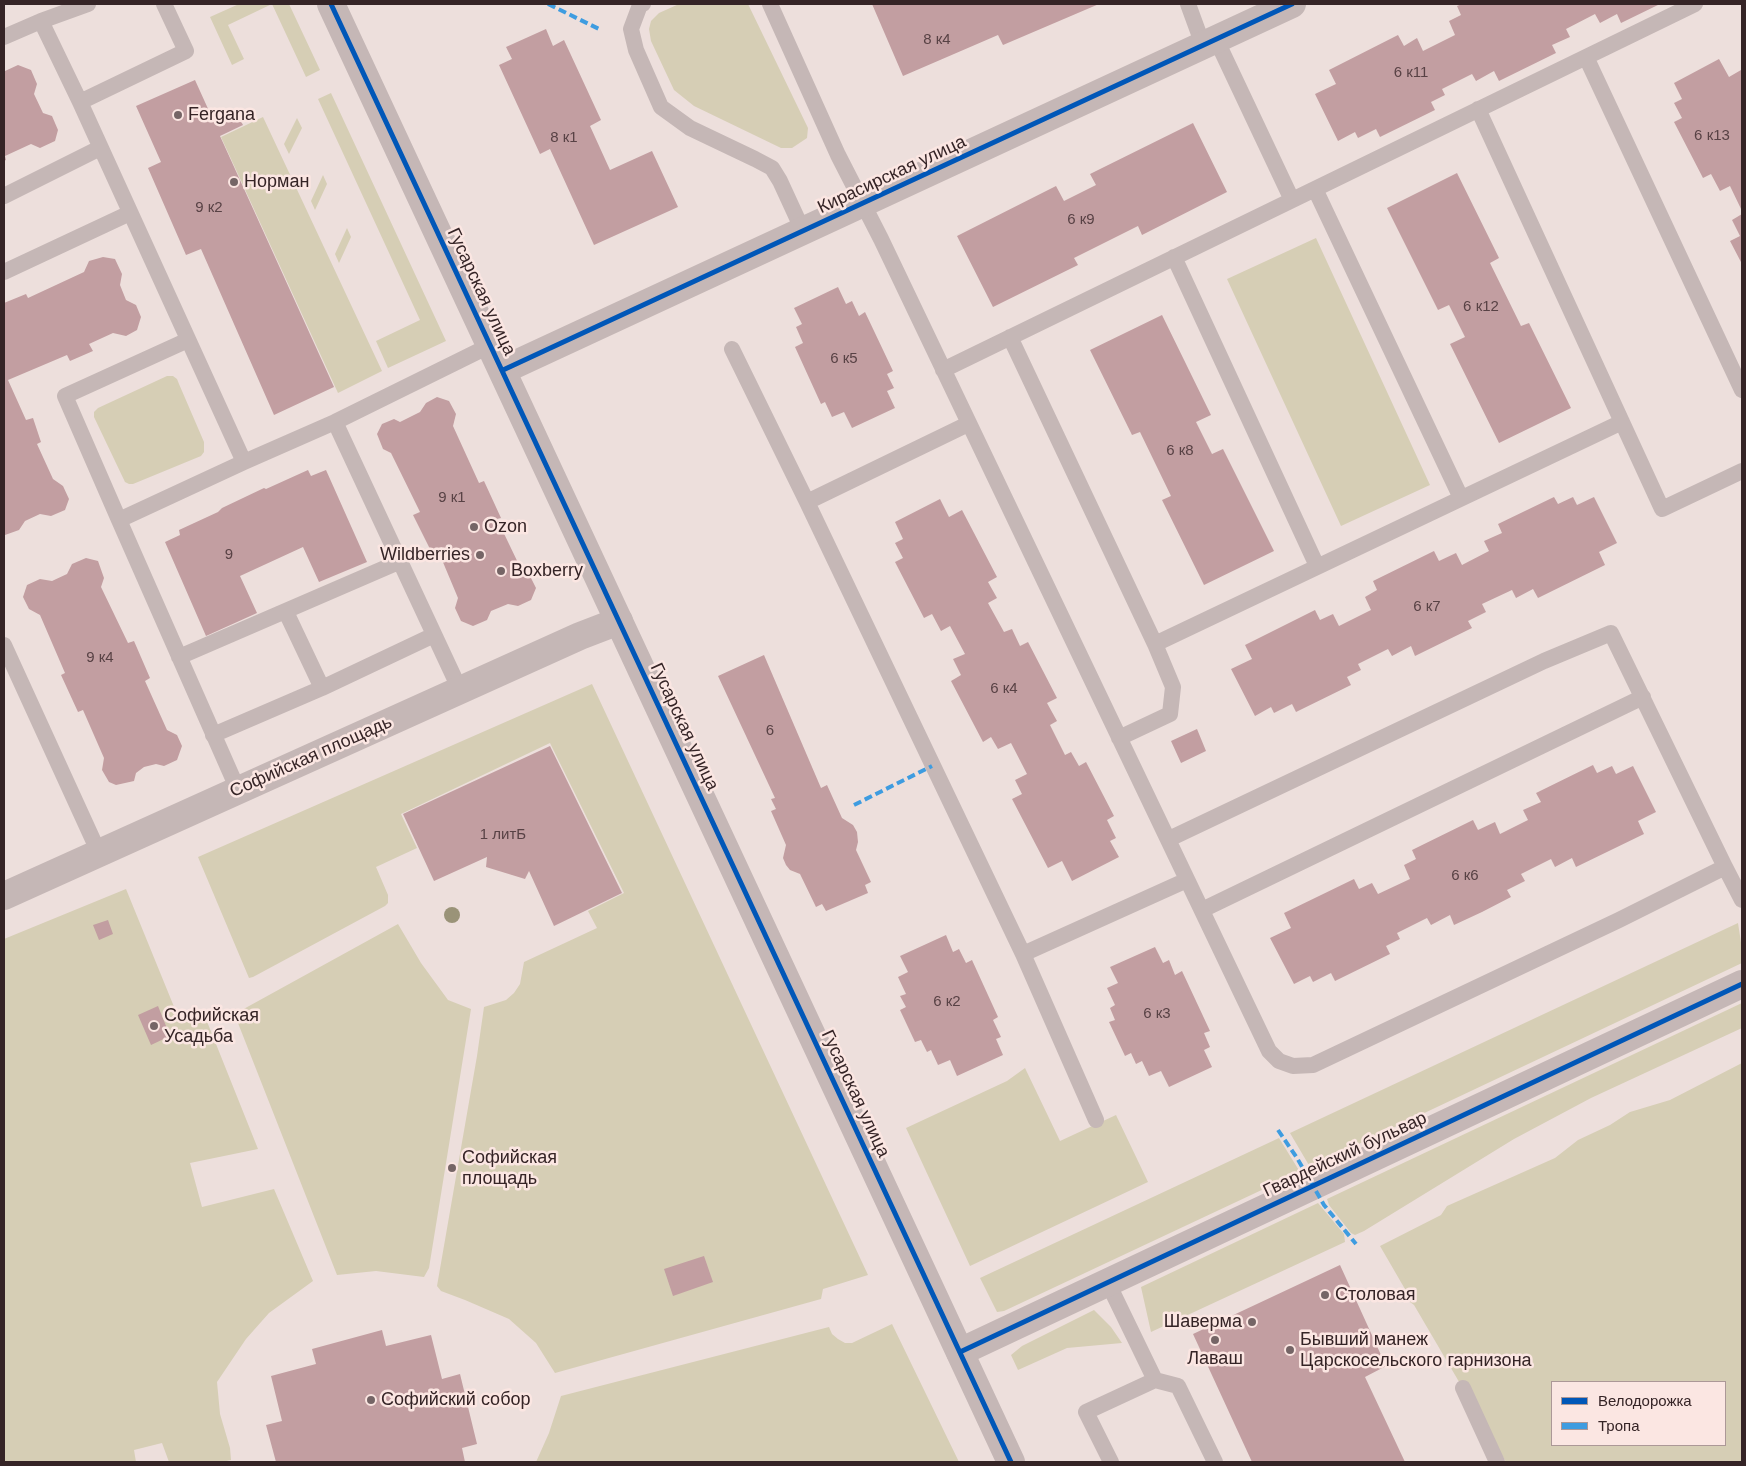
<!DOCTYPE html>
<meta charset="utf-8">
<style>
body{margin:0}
#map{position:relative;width:1746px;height:1466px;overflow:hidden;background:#eddfdc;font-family:Arial,sans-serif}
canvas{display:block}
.frame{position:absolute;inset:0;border:5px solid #352426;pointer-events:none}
.legend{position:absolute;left:1551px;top:1381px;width:175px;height:65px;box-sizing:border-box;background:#fbe6e2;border:1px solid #ac9897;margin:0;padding:6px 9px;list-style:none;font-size:15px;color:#352426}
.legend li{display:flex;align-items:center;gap:10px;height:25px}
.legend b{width:25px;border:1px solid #ac9897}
</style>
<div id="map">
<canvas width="1746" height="1466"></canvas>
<div class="frame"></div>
<ul class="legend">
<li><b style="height:6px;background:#0057b8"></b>Велодорожка</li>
<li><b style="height:6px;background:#3e9ce0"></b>Тропа</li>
</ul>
</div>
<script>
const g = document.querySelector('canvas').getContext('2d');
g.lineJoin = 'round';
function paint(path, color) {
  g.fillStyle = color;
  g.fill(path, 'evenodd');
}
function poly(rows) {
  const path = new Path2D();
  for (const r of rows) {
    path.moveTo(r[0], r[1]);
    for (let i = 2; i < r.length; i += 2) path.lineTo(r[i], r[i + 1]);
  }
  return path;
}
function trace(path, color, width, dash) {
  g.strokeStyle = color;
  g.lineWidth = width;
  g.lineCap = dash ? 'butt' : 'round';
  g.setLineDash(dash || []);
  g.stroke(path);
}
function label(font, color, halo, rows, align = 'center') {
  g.font = font + ' Arial,sans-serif';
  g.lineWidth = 5;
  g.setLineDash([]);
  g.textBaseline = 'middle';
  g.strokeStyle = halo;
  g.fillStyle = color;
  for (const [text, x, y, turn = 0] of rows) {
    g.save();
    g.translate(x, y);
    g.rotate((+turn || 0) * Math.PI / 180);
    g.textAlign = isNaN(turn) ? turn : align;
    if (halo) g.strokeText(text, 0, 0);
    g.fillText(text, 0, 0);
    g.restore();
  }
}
const green = poly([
 [239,4,289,4,320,70,306,77,272,4,228,25,244,59,232,65,210,17],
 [679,4,748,4,808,128,807,138,792,148,781,148,694,106,674,90,651,41,649,29,651,21,659,13],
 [331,93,446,341,388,368,376,341,420,320,318,99],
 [263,117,382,371,338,393,221,137],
 [297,118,302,128,289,154,284,144],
 [323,175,327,184,315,210,311,201],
 [347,228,351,237,339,263,335,254],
 [1316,238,1430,485,1341,526,1227,279],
 [167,376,173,376,177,379,179,384,204,442,204,452,201,456,133,484,129,484,125,482,94,417,94,412,98,408],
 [592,684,868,1275,823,1289,821,1299,555,1373,536,1343,509,1319,465,1300,441,1291,437,1286,477,1056,484,1007,506,1000,514,993,520,984,524,962,597,928,588,911,624,893,550,743,401,814,417,848,376,867,388,895,388,903,385,906,253,977,249,978,198,857],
 [126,889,179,1019,199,1010,204,1014,258,1149,190,1163,202,1207,274,1189,313,1281,269,1313,246,1339,217,1382,220,1414,230,1448,231,1460,222,1462,169,1462,162,1443,134,1450,136,1462,4,1462,4,939],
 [1738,923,1742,949,1742,963,1310,1167,1290,1133],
 [398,924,421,963,448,1000,471,1009,429,1268,424,1277,376,1271,337,1275,236,1018,240,1011],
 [1742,1003,1742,1028,1591,1098,1514,1139,1364,1231,1355,1235,1351,1233,1329,1205,1327,1199],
 [1742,1063,1742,1462,1506,1462,1414,1305,1410,1302,1409,1296,1380,1246,1441,1215,1447,1206,1555,1158,1578,1140,1610,1125,1630,1112,1670,1100],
 [1552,1382,1725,1382,1725,1445,1552,1445],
 [1025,1068,1060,1141,1116,1115,1148,1182,970,1266,906,1128,1007,1081],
 [1279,1138,1300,1172,1004,1311,997,1312,980,1278],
 [1318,1203,1344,1234,1345,1242,1151,1332,1141,1287],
 [1094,1310,1111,1327,1122,1343,1067,1348,1018,1370,1011,1355,1022,1346],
 [892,1324,959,1462,536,1462,549,1433,561,1396,829,1327,832,1334,838,1339,845,1343,852,1343]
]);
const building = poly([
 [872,4,1099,4,1003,45,998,35,903,76],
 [1462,4,1660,4,1621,23,1617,14,1600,23,1595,14,1566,29,1570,37,1552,45,1556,53,1499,81,1494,71,1476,81,1472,74,1442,89,1445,95,1431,102,1435,110,1380,137,1376,129,1358,138,1355,132,1338,141,1315,94,1336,84,1329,70,1398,35,1404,46,1417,38,1423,51,1455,35,1449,21,1461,15,1457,6],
 [546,29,553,46,564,40,601,120,590,126,610,170,652,151,678,207,594,245,550,149,540,154,499,65,512,59,506,47],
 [1719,59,1729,77,1741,70,1742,72,1742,211,1730,186,1720,191,1711,174,1703,178,1674,122,1682,118,1674,103,1682,99,1674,83],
 [18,65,31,70,37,84,34,94,43,113,52,116,58,130,55,141,40,148,31,144,5,156,6,160,4,161,4,74,5,71],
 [195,80,214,122,236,112,243,125,220,136,334,387,274,415,201,249,186,255,148,168,161,162,136,106],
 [1193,123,1227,192,1142,235,1138,226,1074,258,1078,265,993,307,957,236,1056,186,1064,201,1096,185,1090,174],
 [1457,173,1499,258,1490,263,1521,326,1529,323,1571,408,1499,443,1450,344,1465,337,1449,305,1438,310,1387,208],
 [1742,214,1742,264,1730,241,1740,236,1732,220],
 [103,257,115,259,122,274,120,285,126,300,136,305,141,317,137,330,126,336,113,333,89,344,93,351,70,361,67,355,8,380,26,420,33,418,41,442,37,444,53,479,63,486,69,499,65,510,51,516,40,514,25,521,19,530,5,535,4,535,4,303,26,294,28,298,84,272,89,261],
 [838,287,846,304,852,301,859,316,865,312,893,371,887,374,894,388,887,391,895,408,852,428,844,412,832,417,825,402,821,404,795,347,803,343,796,327,802,324,794,308],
 [1162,315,1211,415,1196,422,1212,454,1223,449,1274,551,1204,585,1162,500,1171,496,1140,432,1132,435,1090,350],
 [437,397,449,401,456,414,453,426,479,483,484,481,501,518,497,519,521,569,529,574,536,588,531,600,518,606,508,604,491,611,487,620,473,626,461,621,455,608,458,598,437,548,431,551,413,515,420,512,391,453,383,449,377,434,382,424,394,419,400,422,420,412,426,403],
 [308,470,311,476,326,470,367,562,319,582,303,547,240,576,257,613,206,636,165,542,180,535,179,530,218,512,222,508,264,488,266,489],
 [1554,497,1558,504,1573,497,1577,505,1594,497,1617,543,1599,552,1605,565,1538,598,1533,589,1516,598,1512,590,1482,604,1486,612,1468,621,1472,628,1415,656,1411,646,1392,656,1388,649,1358,664,1361,670,1347,677,1351,685,1296,712,1292,704,1274,713,1271,707,1255,716,1231,669,1252,659,1245,645,1315,610,1320,620,1333,614,1339,626,1371,610,1365,597,1377,590,1373,581,1434,551,1439,561,1456,553,1462,565,1489,551,1484,541,1502,533,1498,524],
 [940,499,949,517,962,510,997,577,988,582,997,598,988,603,1004,632,1012,629,1020,646,1028,642,1057,698,1047,703,1057,721,1050,725,1065,755,1071,752,1079,766,1086,762,1114,816,1107,820,1116,838,1110,841,1119,857,1072,881,1062,861,1048,868,1012,799,1022,794,1015,780,1027,774,1011,743,998,749,991,737,983,742,951,681,961,675,953,659,965,654,950,626,941,631,932,614,924,618,895,562,903,558,895,543,903,539,895,522],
 [86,558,98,561,104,578,101,587,128,643,134,641,150,678,145,681,167,730,177,735,182,746,177,760,164,766,156,764,144,767,136,773,134,781,116,785,109,782,102,770,104,758,83,710,78,712,61,675,65,673,40,615,29,609,23,597,27,585,40,579,52,581,67,574,72,564],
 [764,655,821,788,827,785,842,818,853,825,857,832,858,842,856,850,871,882,865,885,868,893,826,911,822,904,816,907,800,874,790,870,786,865,783,858,786,845,771,811,776,809,771,799,775,798,718,676],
 [1197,729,1206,751,1181,763,1171,741],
 [550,746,622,893,554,926,529,871,525,879,486,867,487,857,434,881,403,814],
 [1593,765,1597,773,1612,766,1616,774,1633,766,1656,812,1638,821,1644,834,1576,867,1572,858,1555,867,1551,859,1521,874,1525,881,1507,890,1511,897,1482,912,1454,925,1450,915,1431,925,1427,918,1397,933,1400,939,1386,946,1390,954,1335,981,1331,973,1313,982,1310,976,1294,984,1270,938,1291,928,1284,913,1354,879,1359,889,1372,883,1378,894,1410,879,1404,865,1416,859,1412,850,1473,820,1478,830,1495,822,1500,834,1528,820,1523,810,1541,802,1536,793],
 [108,920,113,934,99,940,93,925],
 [946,935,953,952,959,949,966,963,972,960,998,1017,993,1020,1001,1037,996,1039,1003,1055,957,1076,950,1060,938,1065,931,1050,927,1052,921,1040,915,1042,900,1010,906,1007,900,996,906,994,898,977,908,972,900,956],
 [1155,947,1163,963,1169,960,1175,975,1182,971,1210,1031,1204,1033,1210,1047,1204,1050,1212,1067,1169,1087,1161,1071,1149,1076,1142,1061,1136,1064,1131,1053,1125,1056,1109,1022,1115,1020,1110,1008,1115,1005,1107,988,1118,983,1110,967],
 [158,1006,170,1036,151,1045,138,1015],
 [704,1256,713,1282,673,1296,664,1269],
 [1340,1265,1386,1366,1365,1377,1405,1462,1252,1462,1193,1334],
 [382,1330,386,1346,431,1335,442,1379,460,1374,477,1444,462,1448,465,1462,276,1462,266,1425,282,1421,271,1376,316,1364,312,1349]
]);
const service = poly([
 [643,4,640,5,631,29,636,50,661,107,690,128,755,159,772,168,780,181,803,231],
 [770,4,838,155,881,239,1269,1051,1279,1061,1293,1066,1313,1065,1619,920,1725,867,1742,900],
 [1188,4,1203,45],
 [41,21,80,102,244,462],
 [4,37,41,21,88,4],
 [1216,39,1292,200],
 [1586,57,1742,390],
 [80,102,186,51,164,4],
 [1478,109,1662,509,1742,471],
 [1315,189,1461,498],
 [4,196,100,148],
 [1174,257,1317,566],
 [4,272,130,213],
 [1010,337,1155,644,1173,687,1170,714,1119,738],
 [732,349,807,502,1023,954,1096,1120],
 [943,370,1695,4],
 [335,422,460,690],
 [807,502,968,424],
 [119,520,65,396,188,340],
 [286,612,322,688],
 [1155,644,1622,422],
 [4,645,99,853],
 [179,657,401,561],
 [213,735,322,688,434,635],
 [238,790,119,520,244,462,335,422,491,345],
 [1169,839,1544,661,1611,633,1725,867],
 [1202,910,1643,697],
 [1023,954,1187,880],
 [1108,1283,1155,1380],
 [1463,1388,1497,1462],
 [1111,1462,1086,1412,1155,1380,1178,1386,1215,1462,1214,1462]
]);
const minor = poly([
 [503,370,1292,4],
 [4,896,580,636,619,621],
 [960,1352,1742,984]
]);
const tertiary = poly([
 [331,4,1011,1462]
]);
const quiet = poly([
 [548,4,601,30],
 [854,805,932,766],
 [1278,1130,1297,1158,1324,1205,1356,1244]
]);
const cycleway = poly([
 [331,4,1011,1462],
 [503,370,1292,4],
 [960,1352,1742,984]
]);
const trees = [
 [452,915]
];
const markers = [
 [178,115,5,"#756566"],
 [234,182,5,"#756566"],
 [474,527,5,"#756566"],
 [480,555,5,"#756566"],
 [501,571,5,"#756566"],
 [154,1026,5,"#756566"],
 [452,1168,5,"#756566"],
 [1325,1295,5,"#756566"],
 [1252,1322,5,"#756566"],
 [1215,1340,5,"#756566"],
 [1290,1350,5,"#756566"],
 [371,1400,5,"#756566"]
];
const numberNames = [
 ["8 к4",937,40],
 ["6 к11",1411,73],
 ["6 к13",1712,136],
 ["8 к1",564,138],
 ["9 к2",209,208],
 ["6 к9",1081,220],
 ["6 к12",1481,307],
 ["6 к5",844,359],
 ["6 к8",1180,451],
 ["9 к1",452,498],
 ["9",229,555],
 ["6 к7",1427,607],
 ["9 к4",100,658],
 ["6 к4",1004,689],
 ["6",770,731],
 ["1 литБ",503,835],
 ["6 к6",1465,876],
 ["6 к2",947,1002],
 ["6 к3",1157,1014]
];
const poiNames = [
 ["Fergana",188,115],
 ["Норман",244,182],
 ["Ozon",484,527],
 ["Wildberries",470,555,"right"],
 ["Boxberry",511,571],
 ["Софийская",164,1016],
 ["Усадьба",164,1037],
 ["Софийская",462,1158],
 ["площадь",462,1179],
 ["Столовая",1335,1295],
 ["Шаверма",1242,1322,"right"],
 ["Бывший манеж",1300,1340],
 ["Царскосельского гарнизона",1300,1361],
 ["Лаваш",1215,1359,"center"],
 ["Софийский собор",381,1400]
];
const streetNames = [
 ["Кирасирская улица",892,175,-25],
 ["Гусарская улица",481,292,65],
 ["Гусарская улица",684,727,65],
 ["Софийская площадь",311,757,-24],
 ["Гусарская улица",855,1094,65],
 ["Гвардейский бульвар",1345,1155,-25]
];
paint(green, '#d6ceb5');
paint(building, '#c29ea1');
trace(service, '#c5b7b6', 16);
trace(minor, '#c5b7b6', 28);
trace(tertiary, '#c5b7b6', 28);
trace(quiet, '#3e9ce0', 4, [8, 4]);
trace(cycleway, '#0057b8', 5);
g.fillStyle = '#9a9378';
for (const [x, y] of trees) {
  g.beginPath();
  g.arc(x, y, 8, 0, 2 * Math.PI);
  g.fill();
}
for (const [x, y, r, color] of markers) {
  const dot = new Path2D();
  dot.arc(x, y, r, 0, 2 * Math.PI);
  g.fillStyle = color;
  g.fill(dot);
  trace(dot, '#fbe6e2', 2);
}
label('15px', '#584245', null, numberNames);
label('18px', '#352426', '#fbe6e2', poiNames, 'left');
label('18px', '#352426', '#fbe6e2', streetNames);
</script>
